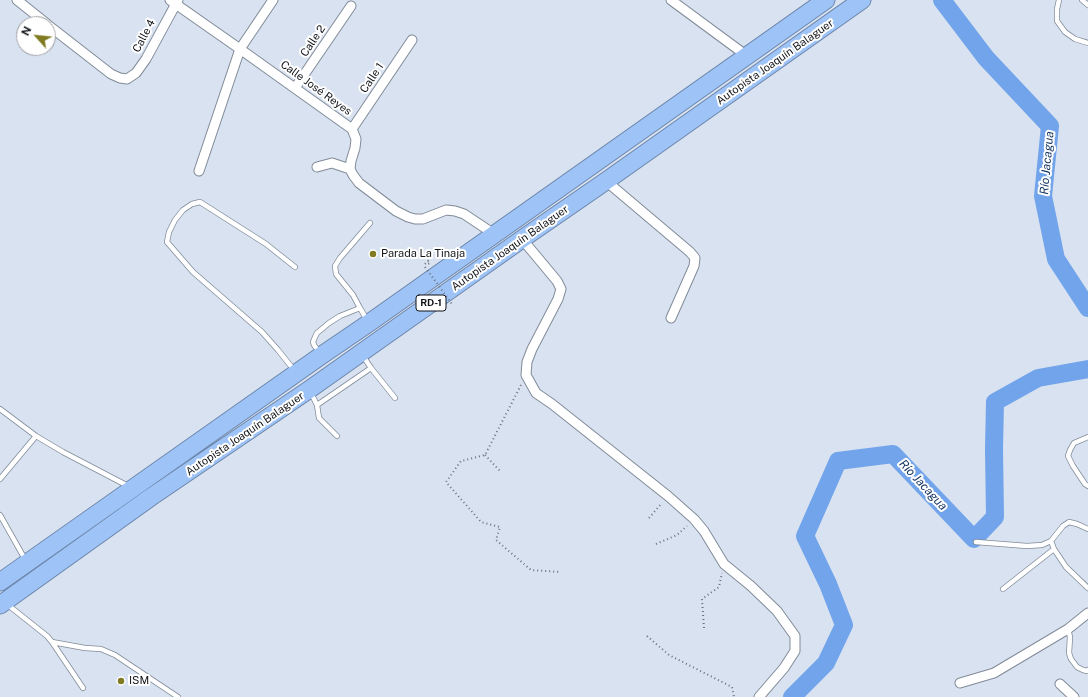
<!DOCTYPE html>
<meta charset="utf-8">
<style>
body{margin:0}
#map{position:relative;width:1088px;height:697px;overflow:hidden;background:#d8e2f1;font-family:"Public Sans",sans-serif}
canvas{display:block}
.north{position:absolute;left:16px;top:16px;width:40px;height:40px;box-sizing:border-box;background:#fff;border:1px solid #9fa1a3;border-radius:50%;rotate:297deg;font-size:11px;font-weight:700;line-height:16px;text-align:center;color:#101318}
.north::after{content:'';display:block;margin:auto;width:14px;height:18px;background:#807b22;clip-path:polygon(50% 0,100% 100%,50% 72%,0 100%)}
</style>
<div id="map">
<canvas width="1088" height="697"></canvas>
<div class="north">N</div>
</div>
<script>
const g = document.querySelector('canvas').getContext('2d');
g.lineJoin = 'round';
function poly(rows) {
  const path = new Path2D();
  for (const r of rows) {
    path.moveTo(r[0], r[1]);
    for (let i = 2; i < r.length; i += 2) path.lineTo(r[i], r[i + 1]);
  }
  return path;
}
function trace(path, color, width, dash) {
  g.strokeStyle = color;
  g.lineWidth = width;
  g.lineCap = dash ? 'butt' : 'round';
  g.setLineDash(dash || []);
  g.stroke(path);
}
function label(font, color, halo, rows, align = 'center') {
  g.font = font + ' "Public Sans",sans-serif';
  g.lineWidth = 4;
  g.setLineDash([]);
  g.textBaseline = 'middle';
  g.strokeStyle = halo;
  g.fillStyle = color;
  for (const [text, x, y, turn = 0] of rows) {
    g.save();
    g.translate(x, y);
    g.rotate((+turn || 0) * Math.PI / 180);
    g.textAlign = isNaN(turn) ? turn : align;
    if (halo) g.strokeText(text, 0, 0);
    g.fillText(text, 0, 0);
    g.restore();
  }
}
const river = poly([
 [942,0,986,58,1050,126,1043,196,1056,259,1088,308],
 [792,697,826,663,844,625,828,584,805,536,838,461,893,454,974,539,995,517,994,449,995,402,1038,378,1088,369]
]);
const path = poly([
 [425,264,428,261,430,263,428,264],
 [521,385,485,455,461,461,446,482,481,522,500,527,496,540,531,570,559,572],
 [485,455,500,471],
 [649,518,662,503],
 [656,544,677,535,687,526],
 [704,628,702,599,719,587,722,573],
 [647,636,669,655,732,687,734,697]
]);
const service = poly([
 [1059,0,1057,9,1057,21,1065,32,1075,39,1088,43],
 [1082,0,1088,5],
 [360,308,353,295,336,274,335,266,340,258,370,223],
 [320,353,314,345,313,342,315,337,317,333,329,323,340,316,360,308,367,320],
 [363,356,371,368,395,398],
 [294,370,278,350,262,332,193,272,167,242,169,232,175,220,183,210,192,204,200,202,266,244,295,267],
 [311,393,317,405,319,418,337,436],
 [317,405,371,368],
 [0,409,36,436,63,452,130,487],
 [1088,437,1074,443,1070,450,1068,456,1073,466,1085,484,1088,486],
 [0,479,36,436],
 [0,515,26,561],
 [1051,541,1054,549,1066,567,1088,588],
 [976,542,1027,546,1042,545,1051,541,1063,526,1069,522,1077,524,1088,529],
 [1003,589,1054,549],
 [8,605,47,636,52,642,85,648,101,649,115,655,178,697],
 [1068,629,1070,637,1069,653,1071,659,1077,667,1083,670,1087,671,1088,670],
 [52,642,83,688]
]);
const minor = poly([
 [17,0,47,24],
 [170,0,240,49,352,129,356,139,355,148,351,161,350,169,353,175,359,183,396,211,408,217,415,219,423,219,446,210,455,211,464,214,494,234],
 [671,0,747,56],
 [48,25,111,74,120,78,127,79,136,73,146,59,178,0],
 [295,88,351,6],
 [352,129,412,40],
 [317,167,332,163,350,169],
 [199,171,240,49,273,0],
 [606,181,690,252,695,258,694,266,671,318],
 [522,239,557,281,561,289,558,299,532,349,527,362,526,375,536,393,552,404,668,496,694,519,704,531,724,564,751,586,777,611,795,636,795,651,784,668,759,697],
 [960,683,994,673,1068,629,1088,613],
 [1060,684,1074,697]
]);
const motorway = poly([
 [0,582,322,355,369,323,826,0],
 [0,605,151,497,310,389,522,239,606,181,862,0]
]);
const pathBridge = poly([
 [425,267,452,304]
]);
const markers = [
 [373,254,4,"#807b22"],
 [121,681,4,"#807b22"]
];
const shields = [
 [431,303,30]
];
const shieldNames = [
 ["RD-1",431,303]
];
const streetNames = [
 ["Calle 4",144,36,-62],
 ["Calle 2",313,41,-56],
 ["Autopista Joaquín Balaguer",775,62,-35],
 ["Calle 1",372,78,-56],
 ["Calle José Reyes",316,88,36],
 ["Autopista Joaquín Balaguer",510,248,-35],
 ["Autopista Joaquín Balaguer",245,434,-34]
];
const poiNames = [
 ["Parada La Tinaja",381,254],
 ["ISM",129,681]
];
const waterNames = [
 ["Río Jacagua",1047,163,-85],
 ["Río Jacagua",923,485,47]
];
trace(river, '#71a4ea', 18);
trace(service, '#818b98', 6);
trace(minor, '#818b98', 11);
trace(motorway, '#6c85a9', 19);
trace(path, '#6c727c', 2, [1, 3]);
trace(service, '#fff', 4.5);
trace(minor, '#fff', 9);
trace(motorway, '#9dc3f7', 17);
trace(pathBridge, '#6c727c', 2, [1, 3]);
for (const [x, y, r, color] of markers) {
  const dot = new Path2D();
  dot.arc(x, y, r, 0, 2 * Math.PI);
  g.fillStyle = color;
  g.fill(dot);
  trace(dot, '#fff', 1.5);
}
for (const [x, y, w] of shields) {
  const box = new Path2D();
  box.roundRect(x - w / 2, y - 8, w, 16, 3);
  g.fillStyle = '#fff';
  g.fill(box);
  trace(box, '#101318', 1);
}
label('bold 10px', '#101318', null, shieldNames);
label('11px', '#101318', '#fff', streetNames);
label('11px', '#101318', '#fff', poiNames, 'left');
label('italic 12px', '#0f315e', '#fff', waterNames);
</script>
